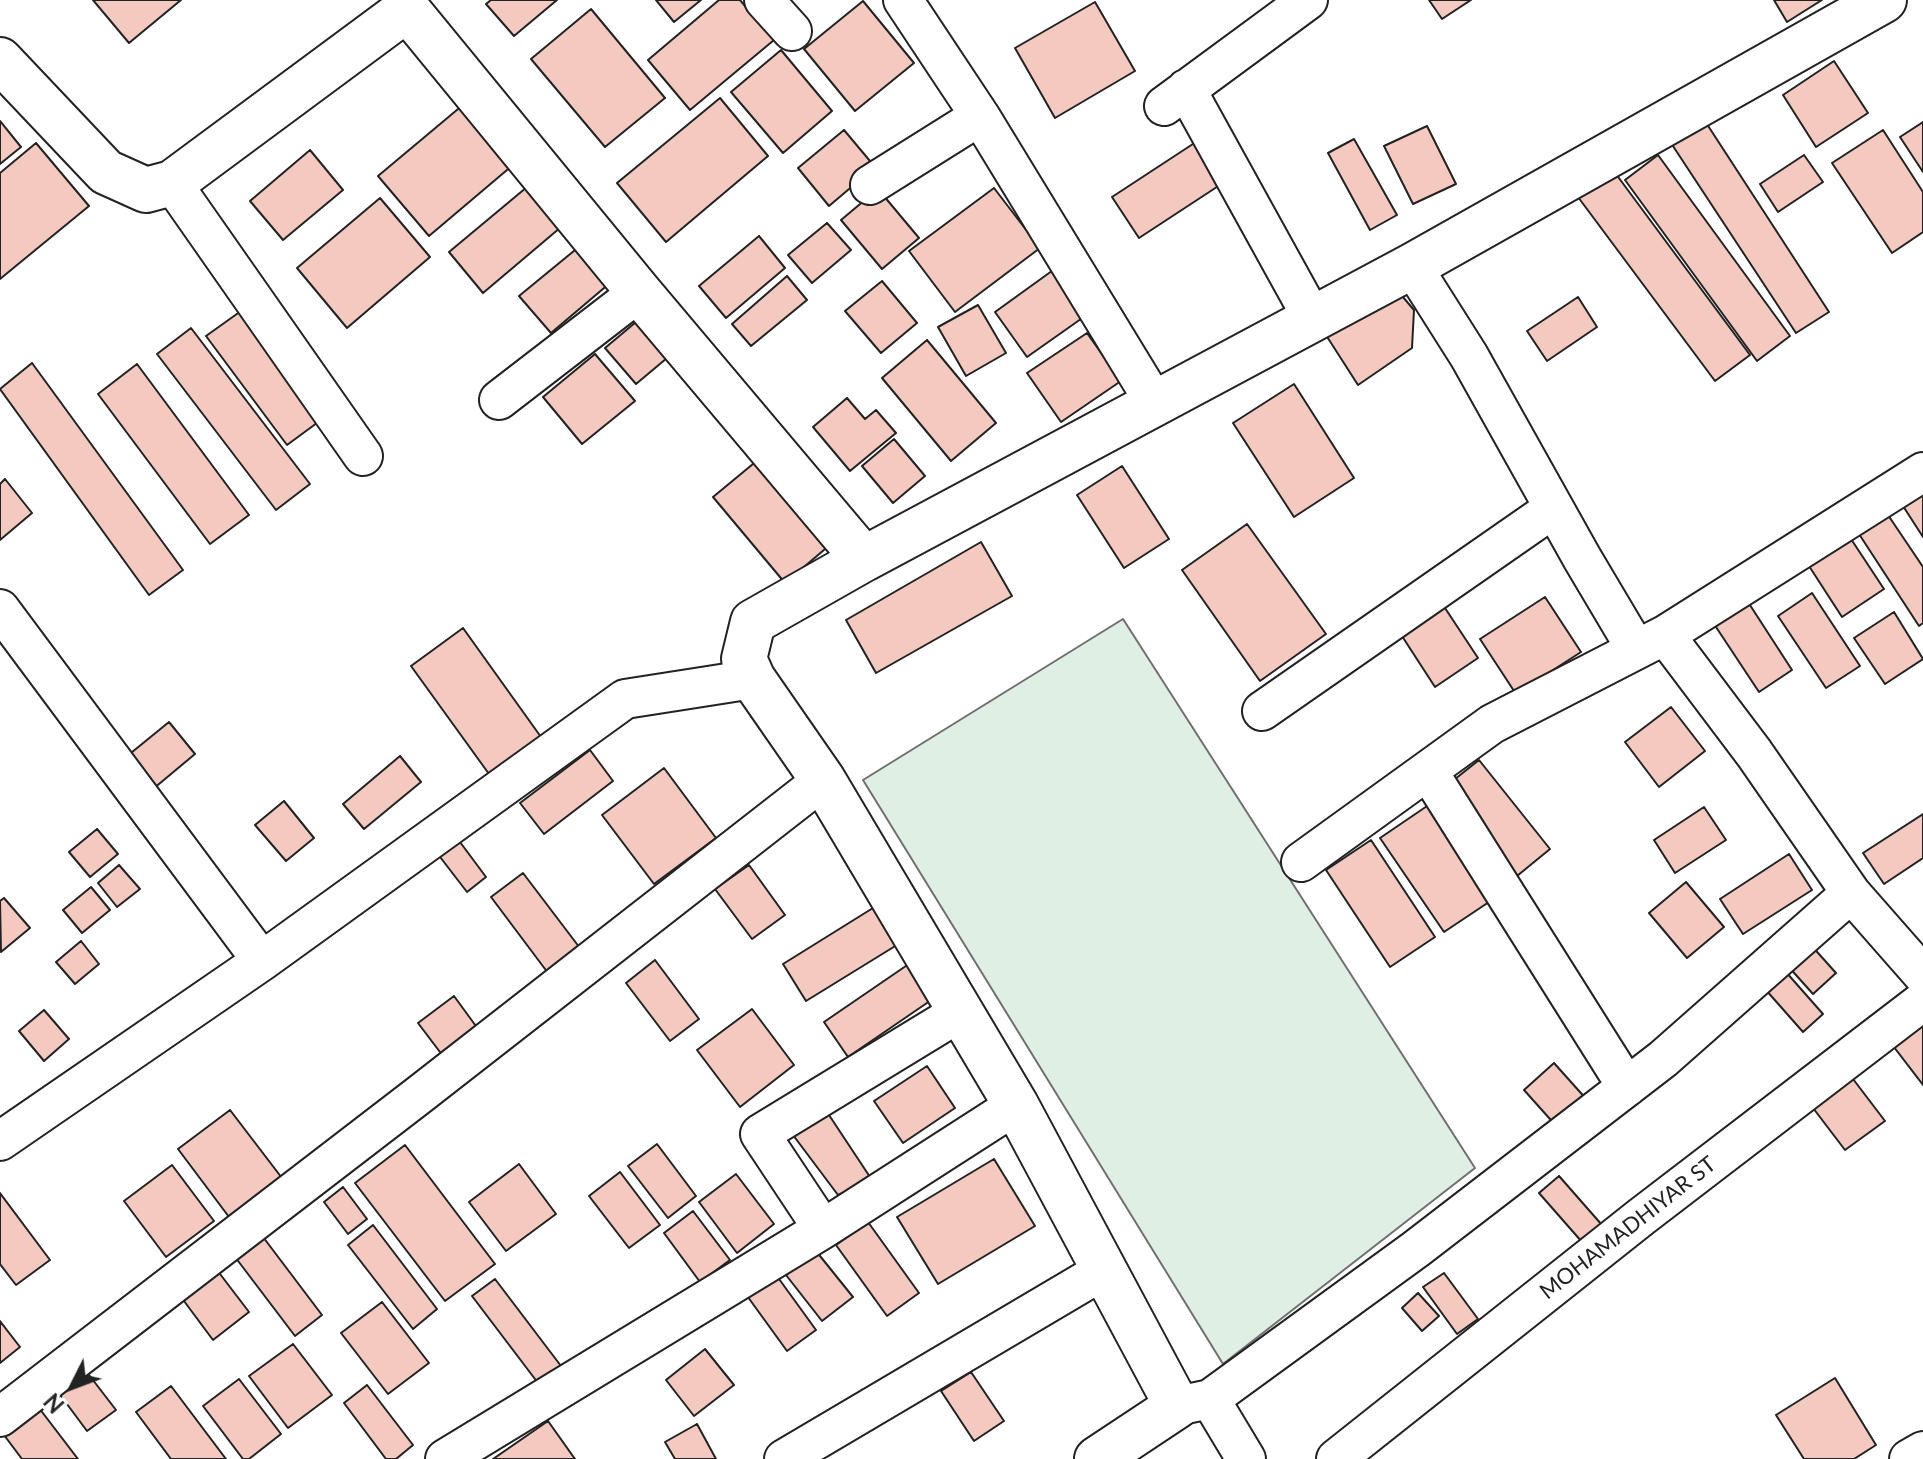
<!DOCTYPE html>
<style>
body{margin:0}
#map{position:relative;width:1923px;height:1459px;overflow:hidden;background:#fff;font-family:Lato,sans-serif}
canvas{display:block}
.north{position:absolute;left:32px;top:1347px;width:80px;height:80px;-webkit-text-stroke:6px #fff;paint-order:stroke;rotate:228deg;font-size:22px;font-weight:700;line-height:32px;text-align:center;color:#222}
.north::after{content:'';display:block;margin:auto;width:28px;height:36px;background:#222;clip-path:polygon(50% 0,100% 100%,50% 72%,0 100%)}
</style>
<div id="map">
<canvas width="1923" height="1459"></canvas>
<div class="north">N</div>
</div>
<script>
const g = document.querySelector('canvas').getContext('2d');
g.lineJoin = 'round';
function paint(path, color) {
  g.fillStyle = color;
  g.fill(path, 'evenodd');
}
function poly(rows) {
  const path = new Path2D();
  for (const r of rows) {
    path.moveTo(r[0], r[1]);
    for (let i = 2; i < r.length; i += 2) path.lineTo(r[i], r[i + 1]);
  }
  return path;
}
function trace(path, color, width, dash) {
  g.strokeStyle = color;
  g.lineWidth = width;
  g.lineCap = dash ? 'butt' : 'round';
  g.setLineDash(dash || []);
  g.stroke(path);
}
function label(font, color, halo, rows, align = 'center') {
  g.font = font + ' Lato,sans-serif';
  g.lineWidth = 6;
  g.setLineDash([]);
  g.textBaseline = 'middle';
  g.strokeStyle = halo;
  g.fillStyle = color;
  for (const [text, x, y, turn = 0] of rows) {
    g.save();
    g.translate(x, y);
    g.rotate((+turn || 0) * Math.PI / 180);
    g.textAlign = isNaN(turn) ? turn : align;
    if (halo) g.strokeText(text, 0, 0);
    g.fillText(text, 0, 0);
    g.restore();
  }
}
const green = poly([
 [1123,619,1475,1168,1223,1364,863,780,1123,619]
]);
const building = poly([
 [93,0,181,0,129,43,93,0],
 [491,0,557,0,514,36,486,4,491,0],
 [656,0,701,0,674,22,656,0],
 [719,0,740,0,774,40,690,110,648,60,719,0],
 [1429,0,1471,0,1442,19,1429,0],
 [1774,0,1822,0,1787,22,1774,0],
 [863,1,914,63,855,111,804,49,863,1],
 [1095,2,1135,71,1055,118,1015,48,1095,2],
 [591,9,665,98,605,147,531,59,591,9],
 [781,50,832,111,783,153,731,92,781,50],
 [1834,61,1868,113,1816,147,1783,95,1834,61],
 [720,98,768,156,666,242,617,183,720,98],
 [470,99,520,159,429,236,378,176,470,99],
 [1703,118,1829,312,1796,333,1669,140,1703,118],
 [0,121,21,147,0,164,0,121],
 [1923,122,1923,172,1900,137,1923,122],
 [1427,126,1456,184,1413,204,1384,146,1427,126],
 [844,130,875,167,829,206,798,168,844,130],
 [1883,130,1923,192,1923,232,1892,253,1832,163,1883,130],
 [1354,139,1397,215,1370,230,1328,153,1354,139],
 [1199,140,1226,181,1139,238,1112,197,1199,140],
 [36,143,89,206,0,279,0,173,36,143],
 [310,150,343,190,283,240,250,201,310,150],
 [1658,155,1790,336,1757,361,1625,180,1658,155],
 [1804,155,1823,182,1778,212,1760,184,1804,155],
 [1613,170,1750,355,1715,381,1578,197,1613,170],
 [533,182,567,222,483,293,449,252,533,182],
 [994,188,1040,248,955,312,909,251,994,188],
 [878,189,919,238,882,269,841,220,878,189],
 [380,198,430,257,347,328,297,268,380,198],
 [827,223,851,250,812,283,788,255,827,223],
 [759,236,785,268,726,318,699,286,759,236],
 [586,241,617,277,551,333,519,296,586,241],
 [1056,268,1088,314,1027,357,995,312,1056,268],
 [787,276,807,300,751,346,732,324,787,276],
 [882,281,917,323,881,353,845,311,882,281],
 [1391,283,1414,310,1412,348,1358,385,1324,332,1391,283],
 [1578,297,1597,327,1547,361,1527,331,1578,297],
 [978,305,1006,353,966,376,938,327,978,305],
 [241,311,321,420,287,445,206,336,241,311],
 [636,322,667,358,636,384,605,348,636,322],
 [191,328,310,484,276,510,157,354,191,328],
 [1087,333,1121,381,1061,422,1027,373,1087,333],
 [927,340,996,423,951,461,882,378,927,340],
 [595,354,635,401,582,444,543,397,595,354],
 [32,363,183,570,149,595,0,389,32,363],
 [137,364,249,515,210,544,98,394,137,364],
 [1294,384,1354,478,1294,517,1233,423,1294,384],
 [847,398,865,419,876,410,896,433,850,471,813,427,847,398],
 [894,439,925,476,893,503,862,466,894,439],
 [759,459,831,544,785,583,713,497,759,459],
 [1122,466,1169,539,1124,568,1077,495,1122,466],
 [5,479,32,513,0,540,0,484,5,479],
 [1923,493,1923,537,1903,506,1923,493],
 [1888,515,1923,567,1923,623,1919,626,1859,534,1888,515],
 [1247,524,1326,634,1260,681,1182,570,1247,524],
 [1851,539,1884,589,1842,617,1809,566,1851,539],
 [981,542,1012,596,876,673,846,620,981,542],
 [1812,593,1860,666,1826,688,1778,616,1812,593],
 [1545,597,1581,652,1516,694,1480,639,1545,597],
 [1748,602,1792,670,1759,692,1714,624,1748,602],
 [1443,605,1478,658,1435,687,1400,633,1443,605],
 [1894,612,1923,659,1885,684,1854,638,1894,612],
 [463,628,541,737,489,774,411,666,463,628],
 [1671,707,1705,751,1659,787,1625,742,1671,707],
 [169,722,195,754,153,789,126,757,169,722],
 [590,750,613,781,544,834,520,803,590,750],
 [400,756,421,782,364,829,343,804,400,756],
 [1479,760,1550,849,1517,876,1445,787,1479,760],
 [664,768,716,838,654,884,602,815,664,768],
 [284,801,314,838,286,861,255,825,284,801],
 [1433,802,1498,896,1444,932,1380,838,1433,802],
 [1704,807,1726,840,1675,873,1654,840,1704,807],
 [1923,814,1923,858,1884,884,1863,853,1923,814],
 [97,829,118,854,90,877,69,852,97,829],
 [457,838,486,877,467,892,437,853,457,838],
 [1371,840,1435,937,1390,967,1326,870,1371,840],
 [1789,854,1812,890,1743,934,1720,899,1789,854],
 [119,865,140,889,117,907,98,883,119,865],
 [749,865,785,915,752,939,715,889,749,865],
 [523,873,586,956,554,981,491,897,523,873],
 [1686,882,1724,927,1687,958,1649,913,1686,882],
 [91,887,110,910,82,933,63,910,91,887],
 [4,898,30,928,1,952,0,901,4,898],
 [881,903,905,940,806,1001,783,964,881,903],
 [81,941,99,964,75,984,56,962,81,941],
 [1810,944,1836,973,1813,994,1787,965,1810,944],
 [919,957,943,992,848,1057,824,1022,919,957],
 [655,960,699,1019,670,1041,626,983,655,960],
 [1778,963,1823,1014,1803,1032,1758,981,1778,963],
 [454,996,481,1033,446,1060,418,1023,454,996],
 [752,1009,794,1065,740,1107,697,1050,752,1009],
 [44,1010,69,1039,44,1061,19,1031,44,1010],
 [1923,1010,1923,1085,1887,1038,1923,1010],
 [1554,1063,1588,1101,1558,1128,1524,1090,1554,1063],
 [927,1066,955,1108,903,1143,874,1101,927,1066],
 [1850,1075,1885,1121,1845,1150,1810,1104,1850,1075],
 [825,1109,872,1180,838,1195,793,1135,825,1109],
 [230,1110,285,1182,232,1221,178,1149,230,1110],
 [657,1144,696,1196,668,1218,628,1166,657,1144],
 [405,1145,495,1264,445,1301,355,1183,405,1145],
 [994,1159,1035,1226,938,1284,897,1217,994,1159],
 [519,1164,556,1214,506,1251,469,1202,519,1164],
 [172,1165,214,1221,166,1257,124,1201,172,1165],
 [620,1172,660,1225,629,1248,589,1196,620,1172],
 [736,1174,774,1224,737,1253,699,1202,736,1174],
 [1559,1176,1602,1225,1582,1242,1539,1193,1559,1176],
 [343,1187,367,1219,348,1234,324,1202,343,1187],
 [0,1193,50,1260,16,1285,0,1264,0,1193],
 [693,1211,730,1260,700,1282,664,1233,693,1211],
 [868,1222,919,1293,887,1316,836,1245,868,1222],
 [373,1225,437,1309,413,1329,348,1245,373,1225],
 [257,1229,322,1315,295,1336,229,1249,257,1229],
 [816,1251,853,1297,822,1321,786,1275,816,1251],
 [217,1270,249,1312,213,1340,181,1297,217,1270],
 [774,1272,816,1330,787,1351,745,1293,774,1272],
 [1444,1273,1478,1319,1457,1334,1423,1287,1444,1273],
 [495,1279,561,1366,538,1383,472,1296,495,1279],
 [1418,1293,1439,1316,1422,1331,1402,1308,1418,1293],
 [382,1302,429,1363,388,1394,341,1333,382,1302],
 [0,1321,20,1347,0,1363,0,1321],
 [293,1344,332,1395,288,1428,249,1376,293,1344],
 [705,1349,734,1385,694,1416,666,1380,705,1349],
 [86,1371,116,1410,87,1431,58,1392,86,1371],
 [971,1372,1004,1421,974,1441,941,1391,971,1372],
 [1835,1378,1876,1445,1854,1459,1804,1459,1776,1415,1835,1378],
 [239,1379,281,1434,249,1459,243,1459,203,1406,239,1379],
 [367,1385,413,1445,396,1459,386,1459,344,1403,367,1385],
 [171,1386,226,1459,171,1459,136,1412,171,1386],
 [36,1404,78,1459,22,1459,1,1431,36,1404],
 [548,1421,575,1459,493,1459,548,1421],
 [697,1424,716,1459,675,1459,665,1442,697,1424]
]);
const minor = poly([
 [764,0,792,31],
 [903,0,980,116],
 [1186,89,1313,319],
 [1164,106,1308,0],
 [172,183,363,456],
 [870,185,980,116,1155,403],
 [1412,266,1469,356,1582,558,1636,649],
 [499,400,639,292],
 [0,609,262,961],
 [1665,635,1754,753,1851,893,1923,975],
 [1262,711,1554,508],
 [1428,771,1627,1087],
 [1301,862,1492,724,1665,635,1923,472],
 [0,1141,262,961,625,699,753,679],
 [823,1229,760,1134,960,1012],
 [1210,1399,1246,1459],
 [1177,1406,1210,1399,1416,1249,1663,1059,1851,893],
 [0,1417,419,1095,823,780],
 [445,1459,823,1229,1016,1105],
 [784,1459,1104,1270],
 [1336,1459,1641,1217,1923,1001],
 [1909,1459,1923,1451]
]);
const tertiary = poly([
 [0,60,106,172,146,190,172,183,407,9,639,292,864,559],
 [1097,1459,1177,1406,1016,1105,823,780,753,679,744,659,753,622,864,559,1412,266,1884,0]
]);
const streetNames = [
 ["MOHAMADHIYAR ST",1628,1228,-38]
];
paint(green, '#e0efe3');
trace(green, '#6f6f6f', 2);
paint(building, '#f3c9c0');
trace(building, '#222', 2);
trace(minor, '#222', 42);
trace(tertiary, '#222', 48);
trace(minor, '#fff', 38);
trace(tertiary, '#fff', 44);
label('22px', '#222', '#fff', streetNames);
</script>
